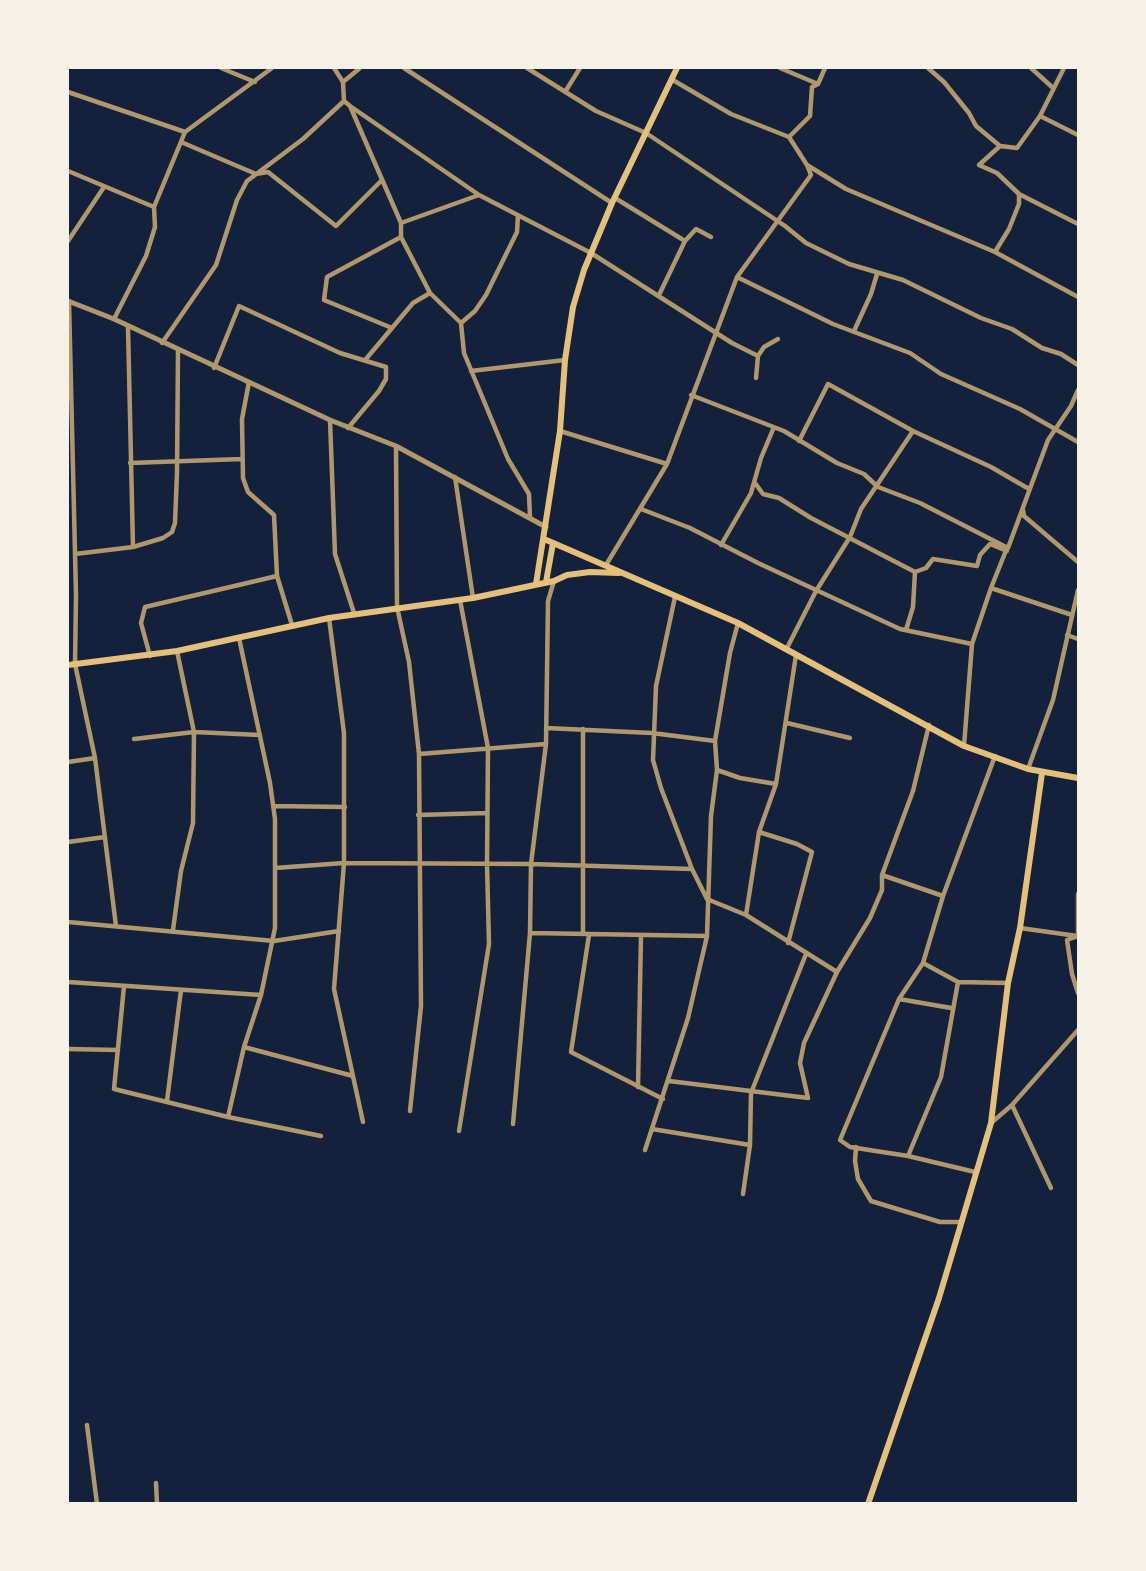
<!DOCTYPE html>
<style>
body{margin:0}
#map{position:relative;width:1146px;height:1571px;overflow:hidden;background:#14213d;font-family:"Nunito Sans",sans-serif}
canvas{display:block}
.frame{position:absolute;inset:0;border:69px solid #f6f1e7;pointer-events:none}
</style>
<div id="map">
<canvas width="1146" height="1571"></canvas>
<div class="frame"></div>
</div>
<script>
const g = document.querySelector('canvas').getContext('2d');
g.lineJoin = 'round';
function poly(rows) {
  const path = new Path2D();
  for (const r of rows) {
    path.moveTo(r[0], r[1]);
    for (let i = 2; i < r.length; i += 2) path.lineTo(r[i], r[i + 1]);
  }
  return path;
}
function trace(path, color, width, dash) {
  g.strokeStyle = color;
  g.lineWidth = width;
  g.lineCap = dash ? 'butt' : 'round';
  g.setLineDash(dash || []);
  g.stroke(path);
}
const minor = poly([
 [221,68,255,82],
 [334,68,343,82,344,101,350,106,401,223,401,237,430,293,461,323,464,353,508,459,529,494,530,517],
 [404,68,612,203],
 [527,68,596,111,646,133,785,226,806,243,849,264,903,280,981,318,1012,329,1042,348,1061,354,1078,365],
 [780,68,818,84],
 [928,68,944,82,969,113,976,126,1000,146],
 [1031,68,1052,87],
 [671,79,731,114,789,137,807,165,846,189,995,252,1078,297],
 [343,82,360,68],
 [68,92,185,132],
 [565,92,580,68],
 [350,106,479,195,591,253,732,343,758,356,756,378],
 [1040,116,1078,135],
 [789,137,810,116,812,87,818,84,825,68],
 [181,142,256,174,268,172,336,226,382,180],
 [979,165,1000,146,1017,148,1040,116,1064,68],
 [979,165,997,173,1019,194,1078,224],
 [68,171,154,207],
 [615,198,685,241,659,295],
 [401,223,479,195],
 [68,241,104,187],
 [685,241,696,229,711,237],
 [995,252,1009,229,1019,204,1019,194],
 [737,277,833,324,910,353,941,374,1020,409,1078,442],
 [69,301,76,595,75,664,95,758,116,926],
 [114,319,146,256,155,227,154,207,185,132,272,68],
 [461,323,475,311,486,295,517,232,518,215],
 [128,327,133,547],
 [392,328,324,300,327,277,401,237],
 [854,331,871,294,877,274],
 [162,343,216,265,237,200,247,181,303,139,344,101],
 [758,356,764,347,778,339],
 [366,359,413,303,430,293],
 [214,368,239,306,340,353,386,367,386,379,379,391,348,428],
 [471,371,565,360],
 [249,382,242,419,243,478,248,492,274,515,277,576,292,625],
 [691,395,784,431,837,463,864,474,878,487,920,503,1008,548,1048,440,1071,406,1078,390],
 [330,420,335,554,354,613],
 [560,431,667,464],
 [799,441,828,384,913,431,991,467,1029,489],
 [396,446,397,607,409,662,419,754,421,1006,410,1111],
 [130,463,242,459],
 [455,477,473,598],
 [755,483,763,494,779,498,811,518,915,572,926,568,933,559,977,566,980,555,990,544,1007,551],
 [641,509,690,528,758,563,900,629,972,644],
 [1023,510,1024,516,1078,562],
 [721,545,751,493,761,458,774,427],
 [75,554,133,547,163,538,172,532,175,523,177,473,178,350],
 [606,565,667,464,737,277,811,175,807,165],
 [991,588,1072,615],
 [675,597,656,686,653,760,661,788,692,869,707,899,746,915,837,972],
 [329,618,344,733,344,863,334,989,363,1122],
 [906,630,913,607,915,572],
 [1067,635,1078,639],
 [786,650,816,591,850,537,861,509,913,431],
 [150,656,141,623,145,607,277,576],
 [787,723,850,738],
 [546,728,652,733,715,741],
 [583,729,583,934],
 [134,739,194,732,260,735],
 [964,746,972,644,991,588,1007,548],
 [419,754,546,744],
 [68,762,95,758],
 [1028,769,1053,700,1078,590],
 [717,770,740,778,776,784],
 [273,806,345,807],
 [418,815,487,813],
 [759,832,797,844,812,852,788,943],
 [68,842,105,837],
 [275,868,344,863,531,864,692,869],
 [882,875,943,896],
 [1078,894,1078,936,1067,940,1072,974,1078,993],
 [746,915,759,832,776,784,796,655],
 [68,922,274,941,339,931],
 [1020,928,1077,936],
 [173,930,181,871,193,823,194,732,177,651],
 [530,933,707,936],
 [589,935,571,1052,663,1099],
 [923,963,958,982,1008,983],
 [68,982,261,995],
 [124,986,114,1089,228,1117,321,1136],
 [899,999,951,1008],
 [244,1047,353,1076],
 [68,1049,118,1050],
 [669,1081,808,1098,800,1063,804,1043,837,972,870,918,882,890,882,875,913,791,929,725],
 [638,1087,641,936],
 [167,1101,181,990],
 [1012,1105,1051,1188],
 [228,1117,244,1047,261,995,275,928,275,819,270,783,239,638],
 [991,1123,1012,1105,1078,1030],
 [513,1124,530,933,531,864,546,744,548,601,554,581],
 [652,1129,750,1145],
 [459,1131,489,944,487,864,488,748,460,600],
 [856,1147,855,1161,858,1179,871,1201,940,1222,962,1222],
 [645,1150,688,1018,707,936,711,816,717,770,715,741,730,653,738,623],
 [908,1156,941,1077,958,982],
 [975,1172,908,1156,850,1147,840,1140,899,999,923,963,943,896,995,756],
 [743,1194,750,1145,751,1093,806,954],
 [87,1425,97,1504],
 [156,1483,157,1504]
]);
const tertiary = poly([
 [68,301,114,319,330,420,396,446,546,527]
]);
const secondary = poly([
 [544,539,738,623,964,746,1028,769,1078,778],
 [546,582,553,543],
 [536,584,560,431,565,360,573,307,584,270,612,203,677,68],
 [68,665,177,651,329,618,473,598,554,581,567,575,590,572,619,573],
 [868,1504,939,1298,991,1123,1008,983,1020,928,1042,773]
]);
trace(minor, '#b1986c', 4.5);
trace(tertiary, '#b1986c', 5);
trace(secondary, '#e5c07b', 6);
</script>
